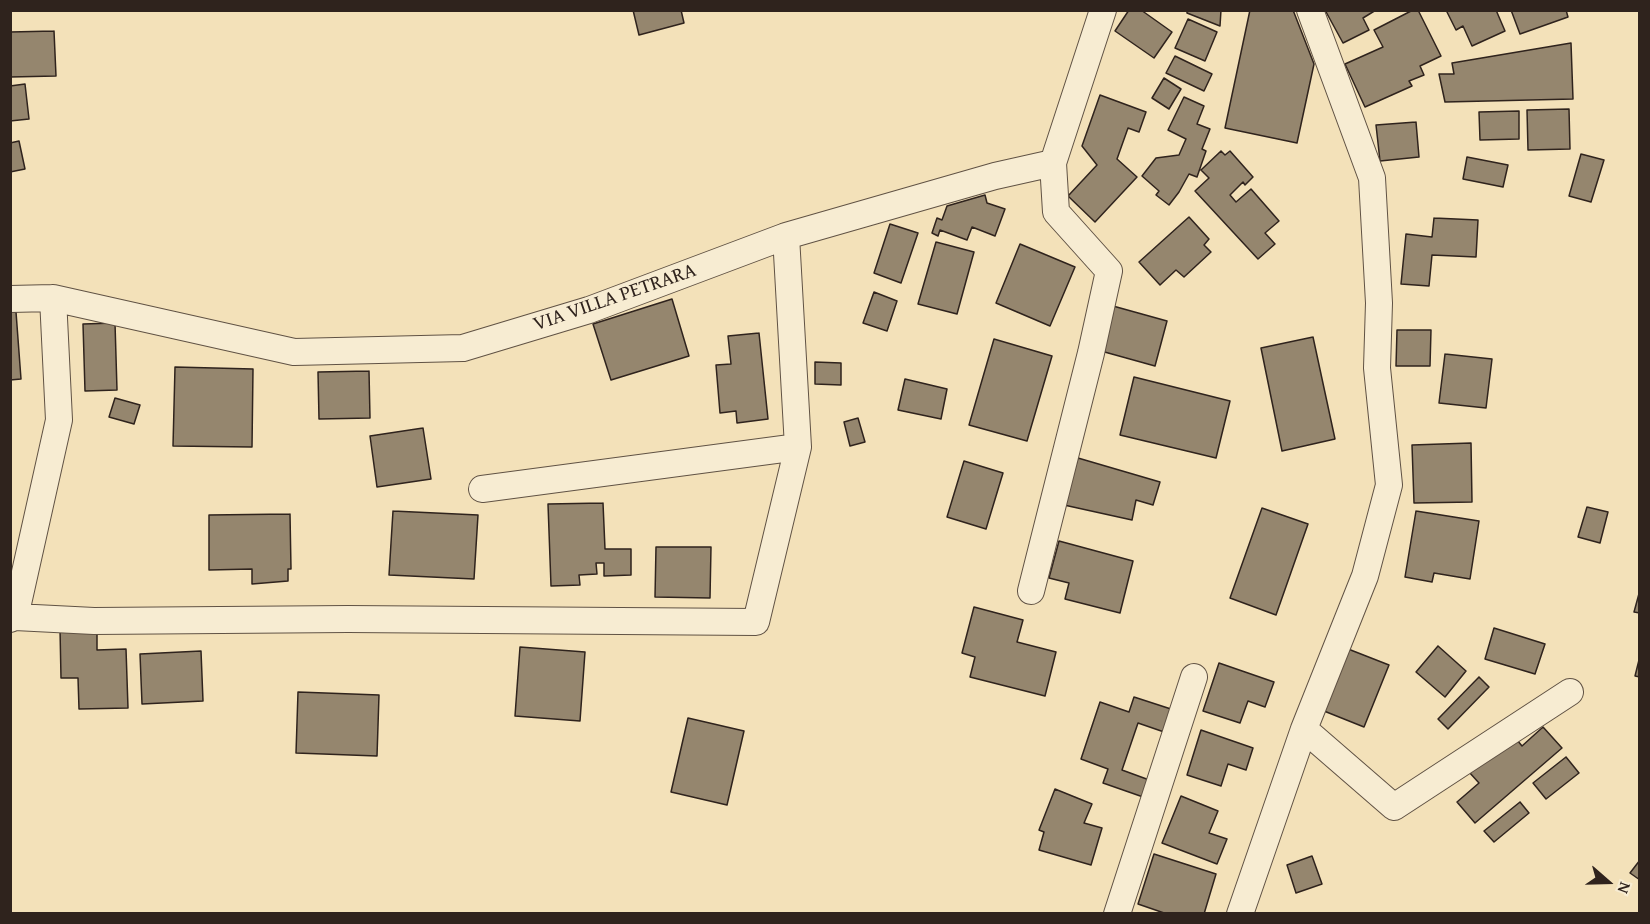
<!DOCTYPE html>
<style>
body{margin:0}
#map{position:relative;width:1650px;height:924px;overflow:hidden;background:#f3e1b9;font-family:"Gentium Book Plus",serif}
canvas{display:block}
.frame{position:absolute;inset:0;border:12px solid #2f231d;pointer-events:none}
.north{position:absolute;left:1578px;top:852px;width:60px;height:60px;-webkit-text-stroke:4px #f7ecd2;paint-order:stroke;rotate:110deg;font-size:16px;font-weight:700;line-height:24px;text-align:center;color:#2f231d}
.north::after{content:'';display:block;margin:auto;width:21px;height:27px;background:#2f231d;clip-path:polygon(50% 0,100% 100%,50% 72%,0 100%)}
</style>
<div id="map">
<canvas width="1650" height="924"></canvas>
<div class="frame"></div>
<div class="north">N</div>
</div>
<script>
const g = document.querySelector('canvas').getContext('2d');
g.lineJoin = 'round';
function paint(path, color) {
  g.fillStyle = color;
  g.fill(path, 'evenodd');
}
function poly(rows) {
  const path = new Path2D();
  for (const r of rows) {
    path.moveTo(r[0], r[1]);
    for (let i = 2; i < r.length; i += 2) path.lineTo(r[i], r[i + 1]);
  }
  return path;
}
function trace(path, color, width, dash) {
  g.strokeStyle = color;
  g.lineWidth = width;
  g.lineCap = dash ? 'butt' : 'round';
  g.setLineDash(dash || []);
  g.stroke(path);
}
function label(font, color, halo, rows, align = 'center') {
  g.font = font + ' "Gentium Book Plus",serif';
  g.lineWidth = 4.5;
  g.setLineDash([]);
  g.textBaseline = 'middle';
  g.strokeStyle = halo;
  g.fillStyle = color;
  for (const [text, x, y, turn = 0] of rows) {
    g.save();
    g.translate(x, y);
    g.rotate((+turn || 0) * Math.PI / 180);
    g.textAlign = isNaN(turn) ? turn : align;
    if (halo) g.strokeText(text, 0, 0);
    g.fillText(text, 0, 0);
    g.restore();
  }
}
const building = poly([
 [633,10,681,10,684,23,639,35,633,10],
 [1129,10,1141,10,1172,32,1154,58,1115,31,1129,10],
 [1187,10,1221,10,1220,26,1187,13,1187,10],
 [1250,10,1293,10,1314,64,1297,143,1225,128,1250,10],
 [1325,10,1376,10,1363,18,1369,30,1343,43,1325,10],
 [1413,10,1418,10,1441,56,1420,66,1424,75,1409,81,1412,86,1365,107,1345,64,1383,47,1374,30,1413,10],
 [1446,10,1496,10,1505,31,1472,46,1463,26,1456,30,1446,10],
 [1511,10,1566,10,1568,17,1520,34,1511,10],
 [1188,19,1217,32,1205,61,1175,48,1188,19],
 [54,31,56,76,10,77,10,32,54,31],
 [1571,43,1573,99,1445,102,1439,74,1454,74,1452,63,1571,43],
 [1175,56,1212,74,1204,91,1166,73,1175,56],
 [1164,78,1181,89,1169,109,1152,98,1164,78],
 [25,84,29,119,10,121,10,86,25,84],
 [1100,95,1146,112,1139,132,1128,128,1117,159,1137,177,1095,222,1068,196,1097,165,1082,146,1100,95],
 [1184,97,1204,106,1197,124,1210,129,1202,149,1206,151,1197,177,1189,174,1179,192,1169,205,1156,195,1159,191,1142,176,1156,158,1179,155,1186,139,1168,130,1184,97],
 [1569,109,1570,149,1528,150,1527,110,1569,109],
 [1519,111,1519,139,1480,140,1479,112,1519,111],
 [1416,122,1419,157,1380,161,1376,125,1416,122],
 [19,141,25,169,10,172,10,143,19,141],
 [1221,151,1225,155,1230,151,1253,177,1245,185,1243,182,1230,195,1236,202,1251,189,1279,221,1265,233,1275,244,1258,259,1195,191,1209,178,1201,170,1221,151],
 [1581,154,1604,160,1591,202,1569,196,1581,154],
 [1467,157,1508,165,1503,187,1463,179,1467,157],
 [985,195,987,203,1005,209,995,236,972,227,967,240,940,230,938,236,932,233,937,218,942,220,947,206,985,195],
 [1189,217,1209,239,1204,245,1211,252,1184,277,1176,270,1160,285,1139,262,1189,217],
 [1434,218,1478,220,1476,257,1432,255,1429,286,1401,284,1406,234,1432,237,1434,218],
 [890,224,918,233,901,283,874,273,890,224],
 [936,242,974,252,957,314,918,304,936,242],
 [1020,244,1075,267,1050,326,996,303,1020,244],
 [874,292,897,301,887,331,863,323,874,292],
 [672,299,689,356,611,380,593,324,672,299],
 [1113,306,1167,321,1155,366,1101,351,1113,306],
 [10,312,16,312,21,379,10,380,10,312],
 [115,323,117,390,85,391,83,324,115,323],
 [1397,330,1431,330,1430,366,1396,366,1397,330],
 [759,333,768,419,737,423,736,411,720,413,716,365,731,364,728,336,759,333],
 [1313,337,1335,439,1282,451,1261,348,1313,337],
 [994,339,1052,356,1027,441,969,425,994,339],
 [1445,354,1492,359,1486,408,1439,403,1445,354],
 [815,362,841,363,841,385,815,384,815,362],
 [175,367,253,369,252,447,173,446,175,367],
 [369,371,370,418,319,419,318,372,369,371],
 [1134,377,1230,401,1216,458,1120,435,1134,377],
 [905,379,947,389,941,419,898,410,905,379],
 [115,398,140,405,134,424,109,417,115,398],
 [858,418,865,442,850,446,844,422,858,418],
 [423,428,431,479,377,487,370,436,423,428],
 [1471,443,1472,502,1414,503,1412,445,1471,443],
 [1078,458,1160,482,1153,505,1136,500,1132,520,1064,505,1078,458],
 [964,461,1003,473,986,529,947,517,964,461],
 [603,503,605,549,631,549,631,575,604,576,604,563,596,563,597,574,579,575,580,585,551,586,548,504,603,503],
 [1587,507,1608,512,1600,543,1578,537,1587,507],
 [1262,508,1308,524,1276,615,1230,598,1262,508],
 [393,511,478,515,474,579,389,575,393,511],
 [1416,511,1479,521,1470,579,1434,573,1432,582,1405,577,1416,511],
 [290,514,291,569,288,569,288,581,252,584,252,569,209,570,209,515,290,514],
 [1059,541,1133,561,1120,613,1065,599,1069,583,1049,578,1059,541],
 [656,547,711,547,710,598,655,597,656,547],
 [1640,590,1640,613,1634,612,1640,590],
 [974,607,1023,620,1017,642,1056,652,1045,696,970,677,975,657,962,653,974,607],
 [1494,628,1545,644,1535,674,1485,659,1494,628],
 [60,629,97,629,97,650,126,649,128,708,79,709,78,678,61,678,60,629],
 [1438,646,1466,671,1445,697,1416,672,1438,646],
 [520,647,585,652,580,721,515,716,520,647],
 [1343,647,1389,665,1364,727,1319,709,1343,647],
 [201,651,203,701,142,704,140,654,201,651],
 [1640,656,1640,677,1635,676,1640,656],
 [1219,663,1274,682,1265,707,1248,701,1240,723,1203,711,1219,663],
 [1479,677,1489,687,1448,729,1438,719,1479,677],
 [298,692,379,695,377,756,296,753,298,692],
 [1134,697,1174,710,1167,733,1138,723,1122,770,1152,781,1146,798,1103,783,1108,769,1081,759,1100,702,1129,712,1134,697],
 [688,718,744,731,727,805,671,792,688,718],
 [1543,727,1562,748,1475,823,1457,802,1479,783,1469,772,1513,735,1522,746,1543,727],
 [1201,730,1253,748,1246,770,1228,764,1221,786,1187,775,1201,730],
 [1566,757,1579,773,1546,799,1533,783,1566,757],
 [1055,789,1092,804,1084,823,1102,828,1091,865,1039,850,1044,832,1039,830,1055,789],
 [1181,796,1218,811,1209,833,1227,839,1217,864,1162,843,1181,796],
 [1520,802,1529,813,1494,842,1484,831,1520,802],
 [1154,854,1216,874,1204,914,1167,914,1138,904,1154,854],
 [1312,856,1322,884,1296,893,1287,865,1312,856],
 [1640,860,1640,880,1630,873,1640,860]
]);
const street = poly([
 [10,299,53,298,294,352,463,348,589,310,786,236,995,176,1053,163,1103,10],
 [482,489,798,447],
 [1031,591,1091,353,1109,271,1056,212,1053,163],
 [15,617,94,621,348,619,756,622,798,447,786,236],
 [10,619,15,617,59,420,53,298],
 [1304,729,1394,807,1570,692],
 [1117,914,1194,677],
 [1240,914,1304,729,1365,576,1389,485,1377,368,1379,303,1372,178,1310,10]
]);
const streetNames = [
 ["VIA VILLA PETRARA",615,298,-19]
];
paint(building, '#95866e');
trace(building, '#2f231d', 1.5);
trace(street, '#605244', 28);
trace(street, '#f7ecd2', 26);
label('20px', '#2f231d', '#f7ecd2', streetNames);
</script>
